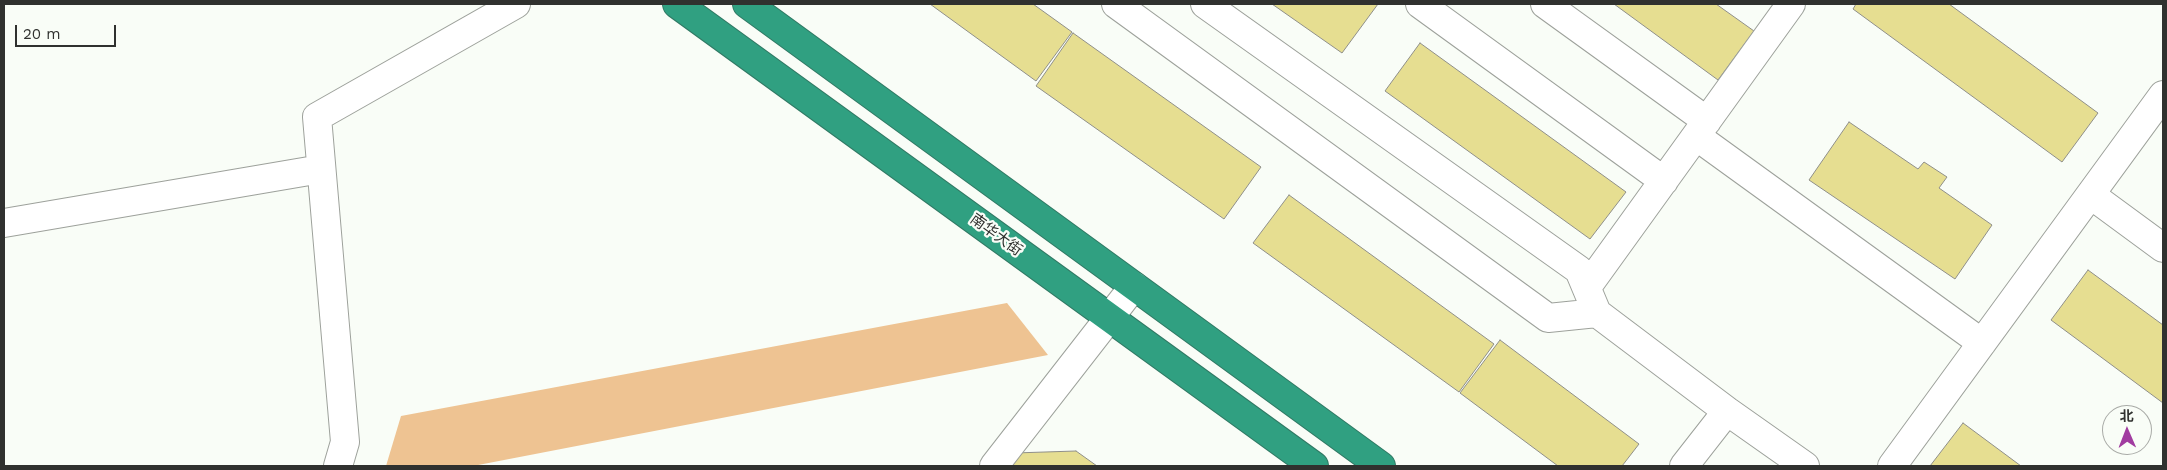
<!DOCTYPE html>
<meta charset="utf-8">
<style>
body{margin:0}
#map{position:relative;width:2167px;height:470px;overflow:hidden;background:#f9fdf7;font-family:"Work Sans","Noto Sans SC",sans-serif}
canvas{display:block}
.frame{position:absolute;inset:0;border:5px solid #30312f;pointer-events:none}
.north{position:absolute;left:2102px;top:405px;width:50px;height:50px;box-sizing:border-box;background:#f9fdf7;border:1px solid #a9aba7;border-radius:50%;rotate:359deg;font-size:14px;font-weight:700;line-height:20px;text-align:center;color:#30312f}
.north::after{content:'';display:block;margin:auto;width:18px;height:22px;background:#a13ca0;clip-path:polygon(50% 0,100% 100%,50% 72%,0 100%)}
.scale{position:absolute;left:15px;top:25px;width:101px;height:22px;box-sizing:border-box;border:2px solid #30312f;border-top:0;padding-left:6px;font-size:15px;line-height:18px;white-space:nowrap;color:#30312f;-webkit-text-stroke:4px #f9fdf7;paint-order:stroke}
</style>
<div id="map">
<canvas width="2167" height="470"></canvas>
<div class="frame"></div>
<div class="north">北</div>
<div class="scale">20 m</div>
</div>
<script>
const g = document.querySelector('canvas').getContext('2d');
g.lineJoin = 'round';
function paint(path, color) {
  g.fillStyle = color;
  g.fill(path, 'evenodd');
}
function poly(rows) {
  const path = new Path2D();
  for (const r of rows) {
    path.moveTo(r[0], r[1]);
    for (let i = 2; i < r.length; i += 2) path.lineTo(r[i], r[i + 1]);
  }
  return path;
}
function trace(path, color, width, dash) {
  g.strokeStyle = color;
  g.lineWidth = width;
  g.lineCap = dash ? 'butt' : 'round';
  g.setLineDash(dash || []);
  g.stroke(path);
}
function label(font, color, halo, rows, align = 'center') {
  g.font = font + ' "Work Sans","Noto Sans SC",sans-serif';
  g.lineWidth = 4.5;
  g.setLineDash([]);
  g.textBaseline = 'middle';
  g.strokeStyle = halo;
  g.fillStyle = color;
  for (const [text, x, y, turn = 0] of rows) {
    g.save();
    g.translate(x, y);
    g.rotate((+turn || 0) * Math.PI / 180);
    g.textAlign = isNaN(turn) ? turn : align;
    if (halo) g.strokeText(text, 0, 0);
    g.fillText(text, 0, 0);
    g.restore();
  }
}
const green = poly([
 [1007,303,1048,355,473,466,386,466,401,416]
]);
const building = poly([
 [930,4,1033,4,1072,32,1036,81,930,4],
 [1272,4,1378,4,1342,53,1272,4],
 [1614,4,1716,4,1754,31,1718,80,1614,4],
 [1856,4,1949,4,2098,113,2062,162,1853,9,1856,4],
 [1073,33,1261,167,1224,219,1036,86,1073,33],
 [1420,43,1626,192,1590,239,1385,91,1420,43],
 [1849,122,1918,169,1924,162,1947,177,1939,188,1992,225,1955,279,1809,180,1849,122],
 [1289,195,1494,344,1459,392,1253,243,1289,195],
 [2088,270,2163,325,2163,403,2051,320,2088,270],
 [1500,340,1639,444,1622,466,1558,466,1460,393,1500,340],
 [1963,423,2021,466,1930,466,1963,423],
 [1076,451,1097,466,1004,466,1014,453,1076,451]
]);
const minor = poly([
 [1116,4,1548,318,1597,313],
 [1205,4,1579,270,1597,313,1727,411,1805,466],
 [1420,4,1664,181],
 [1545,4,1707,121],
 [1696,136,1982,343],
 [2091,195,2163,248],
 [4,223,321,169],
 [1587,287,1791,4],
 [338,466,345,442,317,117,516,4],
 [994,466,1134,286],
 [1684,466,1727,411],
 [1892,466,2163,95]
]);
const highway = poly([
 [677,4,1314,466],
 [747,4,1381,466]
]);
const streetNames = [
 ["南华大街",996,235,36]
];
paint(green, '#eec392');
paint(building, '#e6de91');
trace(building, '#8f8f89', 1);
trace(minor, '#9da19b', 30);
trace(highway, '#307964', 30);
trace(minor, '#fff', 28);
trace(highway, '#30a081', 28);
label('15px', '#30312f', '#f9fdf7', streetNames);
</script>
